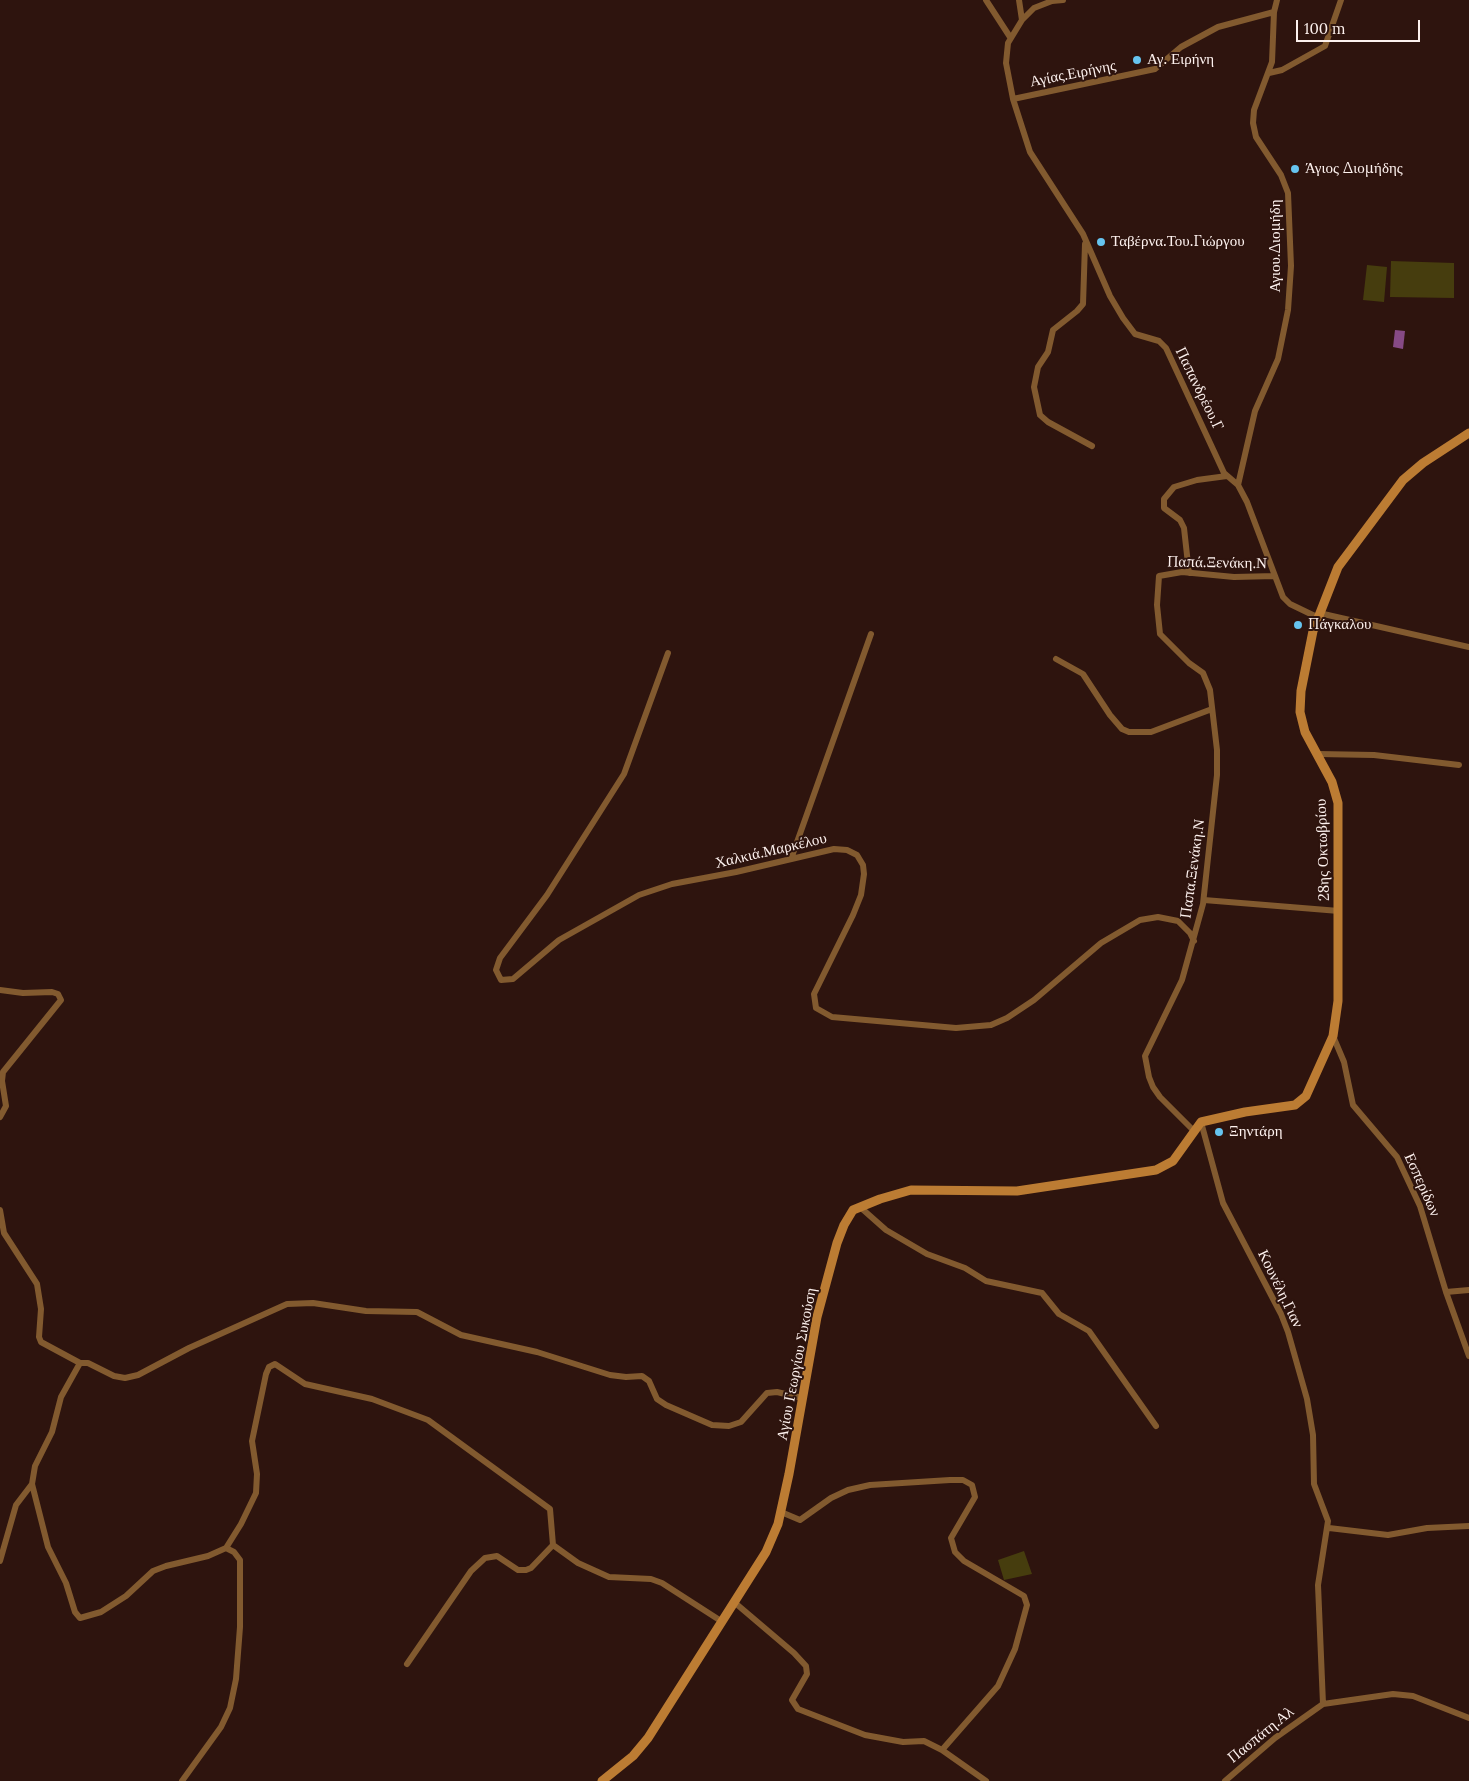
<!DOCTYPE html>
<meta charset="utf-8">
<style>
body{margin:0}
#map{position:relative;width:1469px;height:1781px;overflow:hidden;background:#2e140e;font-family:Lora,serif}
canvas{display:block}
.scale{position:absolute;left:1296px;top:20px;width:124px;height:22px;box-sizing:border-box;border:2px solid #fdf1ee;border-top:0;padding-left:6px;font-size:15px;line-height:18px;white-space:nowrap;color:#fdf1ee;-webkit-text-stroke:4px #2e140e;paint-order:stroke}
</style>
<div id="map">
<canvas width="1469" height="1781"></canvas>
<div class="scale">100 m</div>
</div>
<script>
const g = document.querySelector('canvas').getContext('2d');
g.lineJoin = 'round';
function paint(path, color) {
  g.fillStyle = color;
  g.fill(path, 'evenodd');
}
function poly(rows) {
  const path = new Path2D();
  for (const r of rows) {
    path.moveTo(r[0], r[1]);
    for (let i = 2; i < r.length; i += 2) path.lineTo(r[i], r[i + 1]);
  }
  return path;
}
function trace(path, color, width, dash) {
  g.strokeStyle = color;
  g.lineWidth = width;
  g.lineCap = dash ? 'butt' : 'round';
  g.setLineDash(dash || []);
  g.stroke(path);
}
function label(font, color, halo, rows, align = 'center') {
  g.font = font + ' Lora,serif';
  g.lineWidth = 4;
  g.setLineDash([]);
  g.textBaseline = 'middle';
  g.strokeStyle = halo;
  g.fillStyle = color;
  for (const [text, x, y, turn = 0] of rows) {
    g.save();
    g.translate(x, y);
    g.rotate((+turn || 0) * Math.PI / 180);
    g.textAlign = isNaN(turn) ? turn : align;
    if (halo) g.strokeText(text, 0, 0);
    g.fillText(text, 0, 0);
    g.restore();
  }
}
const green = poly([
 [1391,261,1454,263,1454,298,1390,297],
 [1367,265,1387,267,1384,302,1363,300],
 [1024,1551,1032,1574,1004,1580,998,1560]
]);
const water = poly([
 [1395,330,1405,331,1403,349,1393,347]
]);
const street = poly([
 [986,0,1010,37],
 [1019,0,1022,20,1008,43,1006,63,1013,99,1030,152,1083,234,1110,296,1123,318,1135,334,1159,341,1166,348,1224,473,1238,485,1247,502,1283,597,1290,604,1317,617],
 [1022,20,1034,8,1052,1,1063,0],
 [1269,73,1282,70,1325,46,1341,0],
 [1013,99,1155,69,1181,47,1218,27,1274,12],
 [1085,244,1083,304,1077,311,1053,330,1048,352,1038,367,1034,387,1040,415,1048,422,1092,446],
 [1238,485,1255,411,1278,359,1288,310,1291,266,1288,193,1281,175,1256,137,1253,123,1254,110,1272,62,1274,12,1277,0],
 [1189,573,1184,528,1180,520,1164,508,1164,499,1174,487,1197,480,1227,476],
 [1319,613,1469,647],
 [668,653,624,774,547,895,500,958,496,970,501,980,513,979,559,940,639,895,672,884,736,872,834,849,847,850,857,855,863,865,864,874,861,895,853,915,814,994,816,1008,832,1017,956,1028,991,1025,1007,1018,1034,1000,1101,943,1140,920,1158,917,1178,921,1190,933,1194,941],
 [1056,659,1083,674,1110,715,1122,729,1129,732,1151,732,1212,709],
 [1318,754,1374,755,1459,765],
 [791,859,871,634],
 [1204,900,1339,911],
 [0,990,23,993,52,992,58,994,61,1000,3,1072,2,1081,6,1106,0,1117],
 [1333,1036,1344,1062,1353,1105,1397,1157,1420,1206,1446,1292,1469,1356],
 [1201,1122,1223,1203,1281,1314,1288,1332,1307,1399,1313,1435,1314,1484,1328,1521,1318,1585,1323,1704,1275,1738,1225,1781],
 [1193,1130,1160,1097,1153,1087,1149,1077,1145,1056,1182,980,1203,904,1217,775,1217,750,1210,690,1203,673,1189,663,1160,634,1157,605,1159,576,1182,572,1234,577,1275,576],
 [860,1207,886,1230,927,1254,965,1268,986,1281,1042,1293,1059,1314,1089,1331,1156,1426],
 [0,1210,4,1233,37,1284,41,1309,39,1337,41,1342,80,1363],
 [1446,1292,1469,1290],
 [32,1484,48,1547,66,1583,75,1612,80,1618,101,1612,126,1596,153,1571,166,1566,208,1556,226,1548,234,1552,240,1560,240,1627,236,1679,230,1708,221,1727,182,1781],
 [781,1512,800,1520,831,1498,848,1490,870,1485,950,1480,963,1480,972,1485,975,1497,951,1538,955,1552,964,1561,1024,1596,1027,1605,1015,1649,998,1686,942,1750,986,1781],
 [1329,1528,1388,1535,1427,1528,1469,1526],
 [226,1548,241,1524,256,1493,257,1474,252,1441,266,1374,269,1367,275,1364,305,1384,372,1399,428,1420,550,1509,553,1545,578,1563,609,1577,651,1579,662,1583,721,1621],
 [0,1561,16,1505,32,1484,35,1466,52,1432,61,1397,80,1363,88,1363,114,1376,125,1378,138,1375,189,1348,287,1304,313,1303,366,1311,417,1312,461,1335,537,1352,610,1375,626,1377,642,1376,649,1381,657,1399,666,1405,712,1425,729,1426,741,1422,767,1393,777,1392,802,1398],
 [734,1602,794,1653,806,1666,807,1674,792,1700,798,1709,865,1735,903,1742,924,1741,942,1750],
 [407,1664,471,1571,485,1558,497,1556,518,1570,526,1570,531,1568,553,1545],
 [1323,1704,1393,1694,1413,1696,1469,1718]
]);
const secondary = poly([
 [602,1781,633,1756,648,1738,766,1552,778,1524,789,1474,817,1317,837,1243,844,1225,853,1210,880,1199,911,1190,1017,1191,1156,1170,1173,1161,1201,1122,1245,1112,1295,1105,1306,1096,1333,1036,1338,1001,1338,803,1332,782,1305,732,1300,712,1301,691,1313,631,1338,567,1403,480,1423,463,1469,433]
]);
const markers = [
 [1137,60,5,"#66c4ef"],
 [1295,169,5,"#66c4ef"],
 [1101,242,5,"#66c4ef"],
 [1298,625,5,"#66c4ef"],
 [1219,1132,5,"#66c4ef"]
];
const poiNames = [
 ["Αγ. Ειρήνη",1147,60],
 ["Άγιος Διομήδης",1305,169],
 ["Ταβέρνα.Του.Γιώργου",1111,242],
 ["Πάγκαλου",1308,625],
 ["Ξηντάρη",1229,1132]
];
const streetNames = [
 ["Αγίας.Ειρήνης",1073,74,-11],
 ["Αγιου.Διομήδη",1276,246,-90],
 ["Παπανδρέου.Γ",1199,389,64],
 ["Παπά.Ξενάκη.Ν",1217,563,1],
 ["28ης Οκτωβρίου",1323,850,-92],
 ["Χαλκιά.Μαρκέλου",771,851,-13],
 ["Παπα.Ξενάκη.Ν",1193,869,-82],
 ["Εσπερίδων",1422,1185,66],
 ["Κουνέλη.Γιαν",1280,1289,64],
 ["Αγίου Γεωργίου Συκούση",797,1364,-79],
 ["Πασπάτη.Αλ",1261,1735,-39]
];
paint(green, '#463d0e');
paint(water, '#864a85');
trace(street, '#825a2f', 6);
trace(secondary, '#bc7c33', 9);
for (const [x, y, r, color] of markers) {
  const dot = new Path2D();
  dot.arc(x, y, r, 0, 2 * Math.PI);
  g.fillStyle = color;
  g.fill(dot);
  trace(dot, '#2e140e', 2);
}
label('15px', '#fdf1ee', '#2e140e', poiNames, 'left');
label('15px', '#fdf1ee', '#2e140e', streetNames);
</script>
